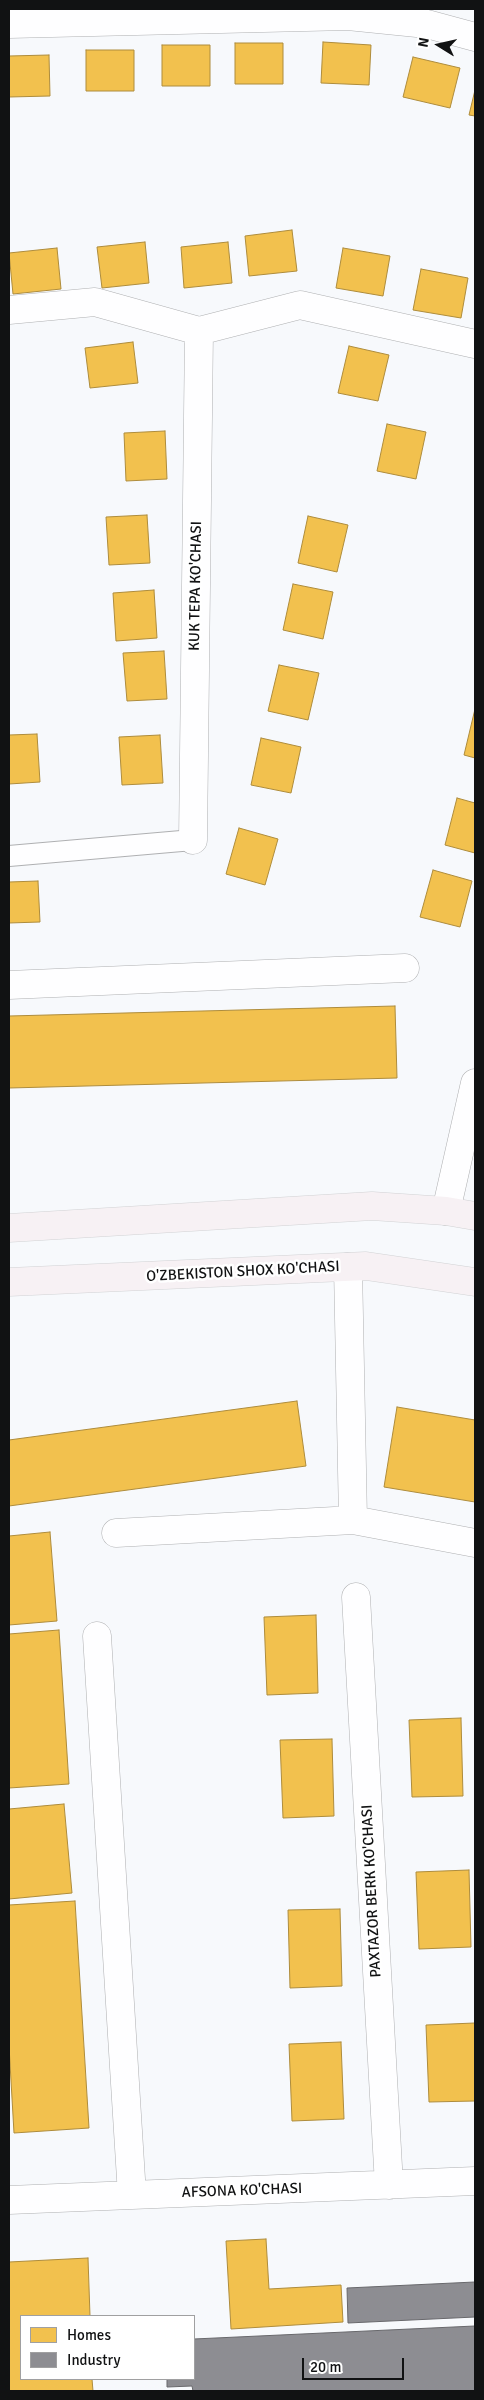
<!DOCTYPE html>
<style>
body{margin:0}
#map{position:relative;width:484px;height:2400px;overflow:hidden;background:#f7f9fc;font-family:Signika,sans-serif}
canvas{display:block}
.frame{position:absolute;inset:0;border:10px solid #111213;pointer-events:none}
.legend{position:absolute;left:20px;top:2315px;width:175px;height:65px;box-sizing:border-box;background:#fff;border:1px solid #a0a0a1;margin:0;padding:6px 9px;list-style:none;font-size:15px;color:#111213}
.legend li{display:flex;align-items:center;gap:10px;height:25px}
.legend b{width:25px;border:1px solid #a0a0a1}
.north{position:absolute;left:414px;top:20px;width:50px;height:50px;-webkit-text-stroke:4px #fff;paint-order:stroke;rotate:280deg;font-size:14px;font-weight:700;line-height:20px;text-align:center;color:#111213}
.north::after{content:'';display:block;margin:auto;width:18px;height:22px;background:#111213;clip-path:polygon(50% 0,100% 100%,50% 72%,0 100%)}
.scale{position:absolute;left:302px;top:2358px;width:102px;height:22px;box-sizing:border-box;border:2px solid #111213;border-top:0;padding-left:6px;font-size:15px;line-height:18px;white-space:nowrap;color:#111213;-webkit-text-stroke:4px #fff;paint-order:stroke}
</style>
<div id="map">
<canvas width="484" height="2400"></canvas>
<div class="frame"></div>
<ul class="legend">
<li><b style="height:14px;background:#f2c14e"></b>Homes</li>
<li><b style="height:14px;background:#8d8d92"></b>Industry</li>
</ul>
<div class="north">N</div>
<div class="scale">20 m</div>
</div>
<script>
const g = document.querySelector('canvas').getContext('2d');
g.lineJoin = 'round';
function paint(path, color) {
  g.fillStyle = color;
  g.fill(path, 'evenodd');
}
function poly(rows) {
  const path = new Path2D();
  for (const r of rows) {
    path.moveTo(r[0], r[1]);
    for (let i = 2; i < r.length; i += 2) path.lineTo(r[i], r[i + 1]);
  }
  return path;
}
function trace(path, color, width, dash) {
  g.strokeStyle = color;
  g.lineWidth = width;
  g.lineCap = dash ? 'butt' : 'round';
  g.setLineDash(dash || []);
  g.stroke(path);
}
function label(font, color, halo, rows, align = 'center') {
  g.font = font + ' Signika,sans-serif';
  g.lineWidth = 5;
  g.setLineDash([]);
  g.textBaseline = 'middle';
  g.strokeStyle = halo;
  g.fillStyle = color;
  for (const [text, x, y, turn = 0] of rows) {
    g.save();
    g.translate(x, y);
    g.rotate((+turn || 0) * Math.PI / 180);
    g.textAlign = isNaN(turn) ? turn : align;
    if (halo) g.strokeText(text, 0, 0);
    g.fillText(text, 0, 0);
    g.restore();
  }
}
const homes = poly([
 [323,42,371,45,369,85,321,83,323,42],
 [235,43,283,43,283,84,235,84,235,43],
 [162,45,210,45,210,86,162,86,162,45],
 [86,50,134,50,134,91,86,91,86,50],
 [49,55,50,96,9,97,9,56,49,55],
 [413,57,460,68,450,108,403,97,413,57],
 [475,90,475,116,469,115,475,90],
 [292,230,297,271,249,276,245,236,292,230],
 [145,242,149,283,102,288,97,247,145,242],
 [228,242,232,283,184,288,181,247,228,242],
 [57,248,61,289,13,294,9,253,57,248],
 [343,248,390,256,383,296,336,288,343,248],
 [421,269,468,278,461,318,413,310,421,269],
 [133,342,138,383,90,388,85,348,133,342],
 [349,346,389,355,378,401,338,393,349,346],
 [387,424,426,432,416,479,377,471,387,424],
 [165,431,167,479,126,481,124,433,165,431],
 [147,515,150,563,109,565,106,517,147,515],
 [308,516,348,525,337,572,298,563,308,516],
 [293,584,333,592,323,639,283,630,293,584],
 [154,590,157,638,116,641,113,593,154,590],
 [164,651,167,699,127,701,123,653,164,651],
 [279,665,319,673,308,720,268,711,279,665],
 [475,709,475,758,464,755,475,709],
 [37,734,40,782,9,784,9,735,37,734],
 [160,735,163,783,122,785,119,737,160,735],
 [261,738,301,747,291,793,251,785,261,738],
 [457,798,475,803,475,853,445,845,457,798],
 [239,828,278,839,265,885,226,874,239,828],
 [433,870,472,881,460,927,420,917,433,870],
 [38,881,40,922,9,923,9,882,38,881],
 [395,1006,397,1078,9,1088,9,1016,395,1006],
 [297,1401,306,1466,9,1506,9,1440,297,1401],
 [397,1407,475,1420,475,1502,384,1487,397,1407],
 [50,1532,57,1621,9,1625,9,1536,50,1532],
 [316,1615,318,1693,267,1695,264,1617,316,1615],
 [59,1630,69,1784,9,1788,9,1634,59,1630],
 [461,1718,463,1796,412,1797,409,1720,461,1718],
 [332,1739,334,1816,283,1818,280,1740,332,1739],
 [64,1804,72,1893,9,1899,9,1809,64,1804],
 [469,1870,471,1947,419,1949,416,1872,469,1870],
 [75,1901,89,2128,14,2133,9,2046,9,1905,75,1901],
 [340,1909,342,1986,290,1988,288,1910,340,1909],
 [475,2023,475,2101,429,2102,426,2025,475,2023],
 [341,2042,344,2119,292,2121,289,2044,341,2042],
 [266,2239,269,2289,341,2285,343,2322,231,2329,226,2241,266,2239],
 [88,2258,90,2316,21,2316,21,2379,92,2379,93,2391,9,2391,9,2262,88,2258]
]);
const industry = poly([
 [475,2282,475,2317,348,2323,347,2288,475,2282],
 [475,2326,475,2391,193,2391,192,2386,167,2387,167,2379,194,2379,194,2339,475,2326]
]);
const lane = poly([
 [9,856,193,840]
]);
const street = poly([
 [9,24,348,16,427,24,475,37],
 [9,310,95,302,199,331,300,305,475,344],
 [193,840,199,331],
 [9,985,405,968],
 [446,1211,475,1083],
 [348,1267,353,1520],
 [116,1533,353,1520,475,1543],
 [356,1597,389,2185],
 [97,1636,132,2195],
 [9,2200,475,2181]
]);
const primary = poly([
 [9,1228,372,1206,446,1211,475,1216],
 [9,1282,366,1266,475,1282]
]);
const streetNames = [
 ["KUK TEPA KO'CHASI",196,586,-89],
 ["O'ZBEKISTON SHOX KO'CHASI",243,1272,-3],
 ["PAXTAZOR BERK KO'CHASI",372,1891,-93],
 ["AFSONA KO'CHASI",242,2191,-2]
];
paint(homes, '#f2c14e');
trace(homes, '#ae8c3c', 1);
paint(industry, '#8d8d92');
trace(industry, '#68686c', 1);
trace(lane, '#afb0b2', 22);
trace(street, '#afb0b2', 29);
trace(primary, '#d1d2d4', 29);
trace(lane, '#fefeff', 20);
trace(street, '#fefeff', 28);
trace(primary, '#f7f1f4', 28);
label('15px', '#111213', '#fff', streetNames);
</script>
